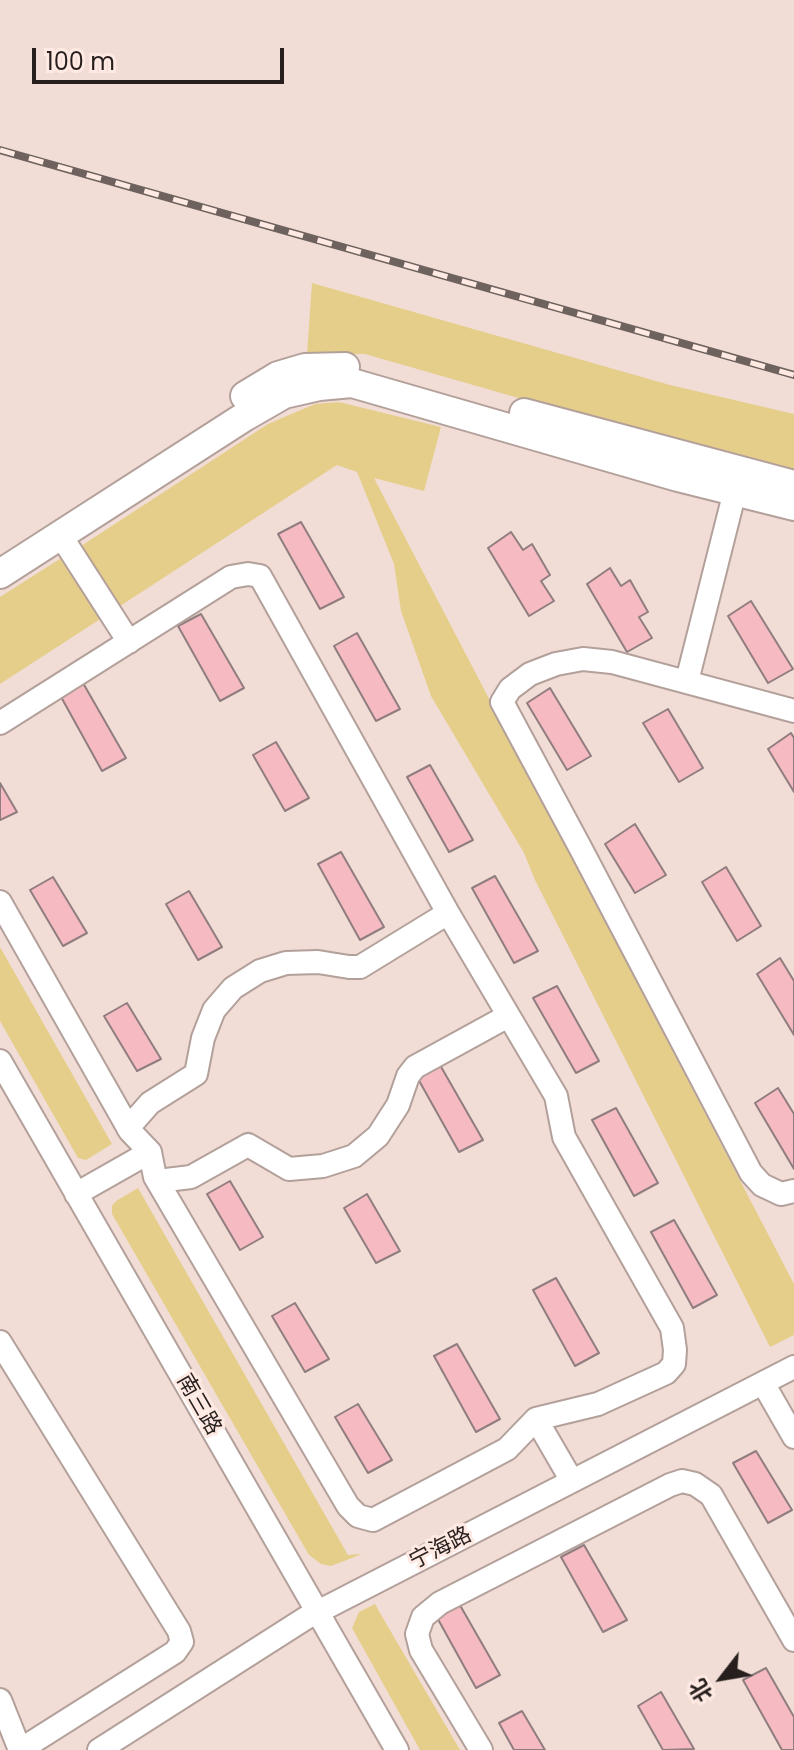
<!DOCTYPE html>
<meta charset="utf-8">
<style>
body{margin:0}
#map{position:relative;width:794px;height:1750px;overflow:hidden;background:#f1ddd6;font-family:Poppins,"Noto Sans SC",sans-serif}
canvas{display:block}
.north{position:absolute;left:682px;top:1638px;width:80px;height:80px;-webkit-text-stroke:6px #ffeae3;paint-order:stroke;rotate:239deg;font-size:22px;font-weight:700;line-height:32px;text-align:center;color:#271f1d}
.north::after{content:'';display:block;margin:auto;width:28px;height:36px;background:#271f1d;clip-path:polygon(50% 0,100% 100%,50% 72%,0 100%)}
.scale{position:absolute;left:32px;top:48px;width:252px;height:36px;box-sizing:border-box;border:4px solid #271f1d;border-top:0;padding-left:10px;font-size:24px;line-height:28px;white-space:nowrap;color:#271f1d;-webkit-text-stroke:6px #ffeae3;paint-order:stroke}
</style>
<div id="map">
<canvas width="794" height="1750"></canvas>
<div class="north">北</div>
<div class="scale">100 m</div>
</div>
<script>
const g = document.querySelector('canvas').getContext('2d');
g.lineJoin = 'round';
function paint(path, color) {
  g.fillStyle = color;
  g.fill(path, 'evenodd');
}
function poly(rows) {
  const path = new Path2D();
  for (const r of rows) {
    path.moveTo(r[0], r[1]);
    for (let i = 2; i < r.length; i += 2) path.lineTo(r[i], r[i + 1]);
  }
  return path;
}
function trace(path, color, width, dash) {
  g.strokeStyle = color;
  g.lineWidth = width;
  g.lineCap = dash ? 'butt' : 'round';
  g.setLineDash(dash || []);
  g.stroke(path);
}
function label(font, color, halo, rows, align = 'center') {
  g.font = font + ' Poppins,"Noto Sans SC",sans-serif';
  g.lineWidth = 6;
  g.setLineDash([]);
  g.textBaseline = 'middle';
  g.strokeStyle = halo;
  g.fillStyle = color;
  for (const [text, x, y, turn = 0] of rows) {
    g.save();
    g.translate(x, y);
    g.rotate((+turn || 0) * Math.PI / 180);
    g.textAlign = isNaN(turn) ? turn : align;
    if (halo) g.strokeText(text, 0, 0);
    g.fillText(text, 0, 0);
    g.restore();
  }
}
const green = poly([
 [312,283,670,385,794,414,794,477,365,354,307,354],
 [339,402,441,427,424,491,374,478,794,1284,794,1335,770,1347,535,880,524,853,431,696,401,611,394,564,357,472,337,465,117,608,78,548,268,424,315,404],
 [66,555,105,616,0,684,0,597],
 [0,947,112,1144,86,1160,78,1158,0,1021],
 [138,1188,348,1555,362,1554,331,1566,321,1564,309,1555,112,1214,112,1206,116,1201],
 [375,1604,380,1613,460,1750,420,1750,352,1628,359,1612]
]);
const building = poly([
 [301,522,344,597,320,609,278,534,301,522],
 [511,532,523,550,532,544,550,575,541,581,554,601,529,616,488,548,511,532],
 [610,568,621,586,630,580,648,612,639,617,652,638,627,652,587,584,610,568],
 [751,601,793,669,768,683,728,616,751,601],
 [201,614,244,688,220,701,178,626,201,614],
 [357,633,400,709,376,721,334,646,357,633],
 [83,683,126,758,102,771,60,695,83,683],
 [550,688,591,756,567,770,527,703,550,688],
 [668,709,703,768,679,782,643,723,668,709],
 [791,733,794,738,794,792,768,749,791,733],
 [276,742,309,798,285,811,253,755,276,742],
 [430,765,473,840,449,852,407,777,430,765],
 [0,783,17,812,0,820,0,783],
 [635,824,666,875,635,893,605,844,635,824],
 [341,852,384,927,360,940,318,864,341,852],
 [726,867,761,926,737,941,702,882,726,867],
 [495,876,538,951,514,963,472,888,495,876],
 [53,877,87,933,63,946,30,890,53,877],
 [189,891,222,947,198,960,166,904,189,891],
 [780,958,794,981,794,1035,757,974,780,958],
 [557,986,599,1061,576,1073,533,998,557,986],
 [127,1003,161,1059,137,1071,104,1016,127,1003],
 [440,1065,483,1140,459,1152,417,1077,440,1065],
 [778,1088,794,1114,794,1169,755,1103,778,1088],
 [616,1108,658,1183,634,1196,592,1120,616,1108],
 [230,1181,263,1237,240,1250,207,1194,230,1181],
 [367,1194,400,1251,376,1263,344,1208,367,1194],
 [674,1220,717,1295,693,1308,651,1232,674,1220],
 [556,1278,599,1353,575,1366,533,1290,556,1278],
 [295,1303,329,1359,305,1372,272,1316,295,1303],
 [457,1344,500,1419,476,1432,434,1356,457,1344],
 [358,1404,392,1460,368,1473,335,1417,358,1404],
 [756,1451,792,1510,768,1523,733,1463,756,1451],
 [584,1545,627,1620,603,1632,561,1557,584,1545],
 [457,1600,500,1675,476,1688,434,1612,457,1600],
 [766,1668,794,1717,794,1750,782,1750,743,1680,766,1668],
 [661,1692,694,1749,663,1750,638,1706,661,1692],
 [522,1711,545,1750,514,1750,499,1723,522,1711]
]);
const minor = poly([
 [61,536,129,642],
 [687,681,735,491],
 [794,711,612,662,583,659,556,664,530,674,510,689,502,702,581,849,751,1173,762,1185,781,1194,794,1191],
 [0,723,231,577,248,574,260,576,448,913,556,1096,564,1137,672,1328,675,1350,674,1364,666,1373,598,1404,536,1419,507,1449,373,1520,358,1516,348,1506,155,1177,150,1152,130,1131,0,902],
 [0,1061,397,1750],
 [128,1128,150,1103,196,1074,203,1038,214,1010,233,988,260,971,286,963,318,962,349,967,360,967,448,913],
 [158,1181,191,1177,248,1145,289,1169,323,1166,354,1156,378,1136,398,1105,408,1076,415,1067,508,1016],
 [76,1194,150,1152],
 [0,1342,179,1631,182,1642,175,1652,20,1750],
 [763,1383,794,1437],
 [536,1419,572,1481],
 [0,1700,20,1750],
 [99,1750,306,1618,794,1367],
 [481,1750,421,1650,417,1634,423,1617,440,1603,670,1485,682,1481,695,1484,711,1495,794,1640]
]);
const major = poly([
 [245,396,278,376,305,368,345,367],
 [524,413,794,485],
 [0,574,244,417,284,394,319,386,352,383,678,477,794,506]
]);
const rail = poly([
 [0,150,794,375]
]);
const streetNames = [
 ["南三路",198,1405,60],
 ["宁海路",441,1549,-27]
];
paint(green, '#e5ce8a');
paint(building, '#f6bbc2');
trace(building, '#907d7f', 2);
trace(minor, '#b3a09a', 26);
trace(major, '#b3a09a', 32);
trace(minor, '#fff', 22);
trace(major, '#fff', 28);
trace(rail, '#6e625e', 8);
trace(rail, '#ffeae3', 5, [15]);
label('22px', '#271f1d', '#ffeae3', streetNames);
</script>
